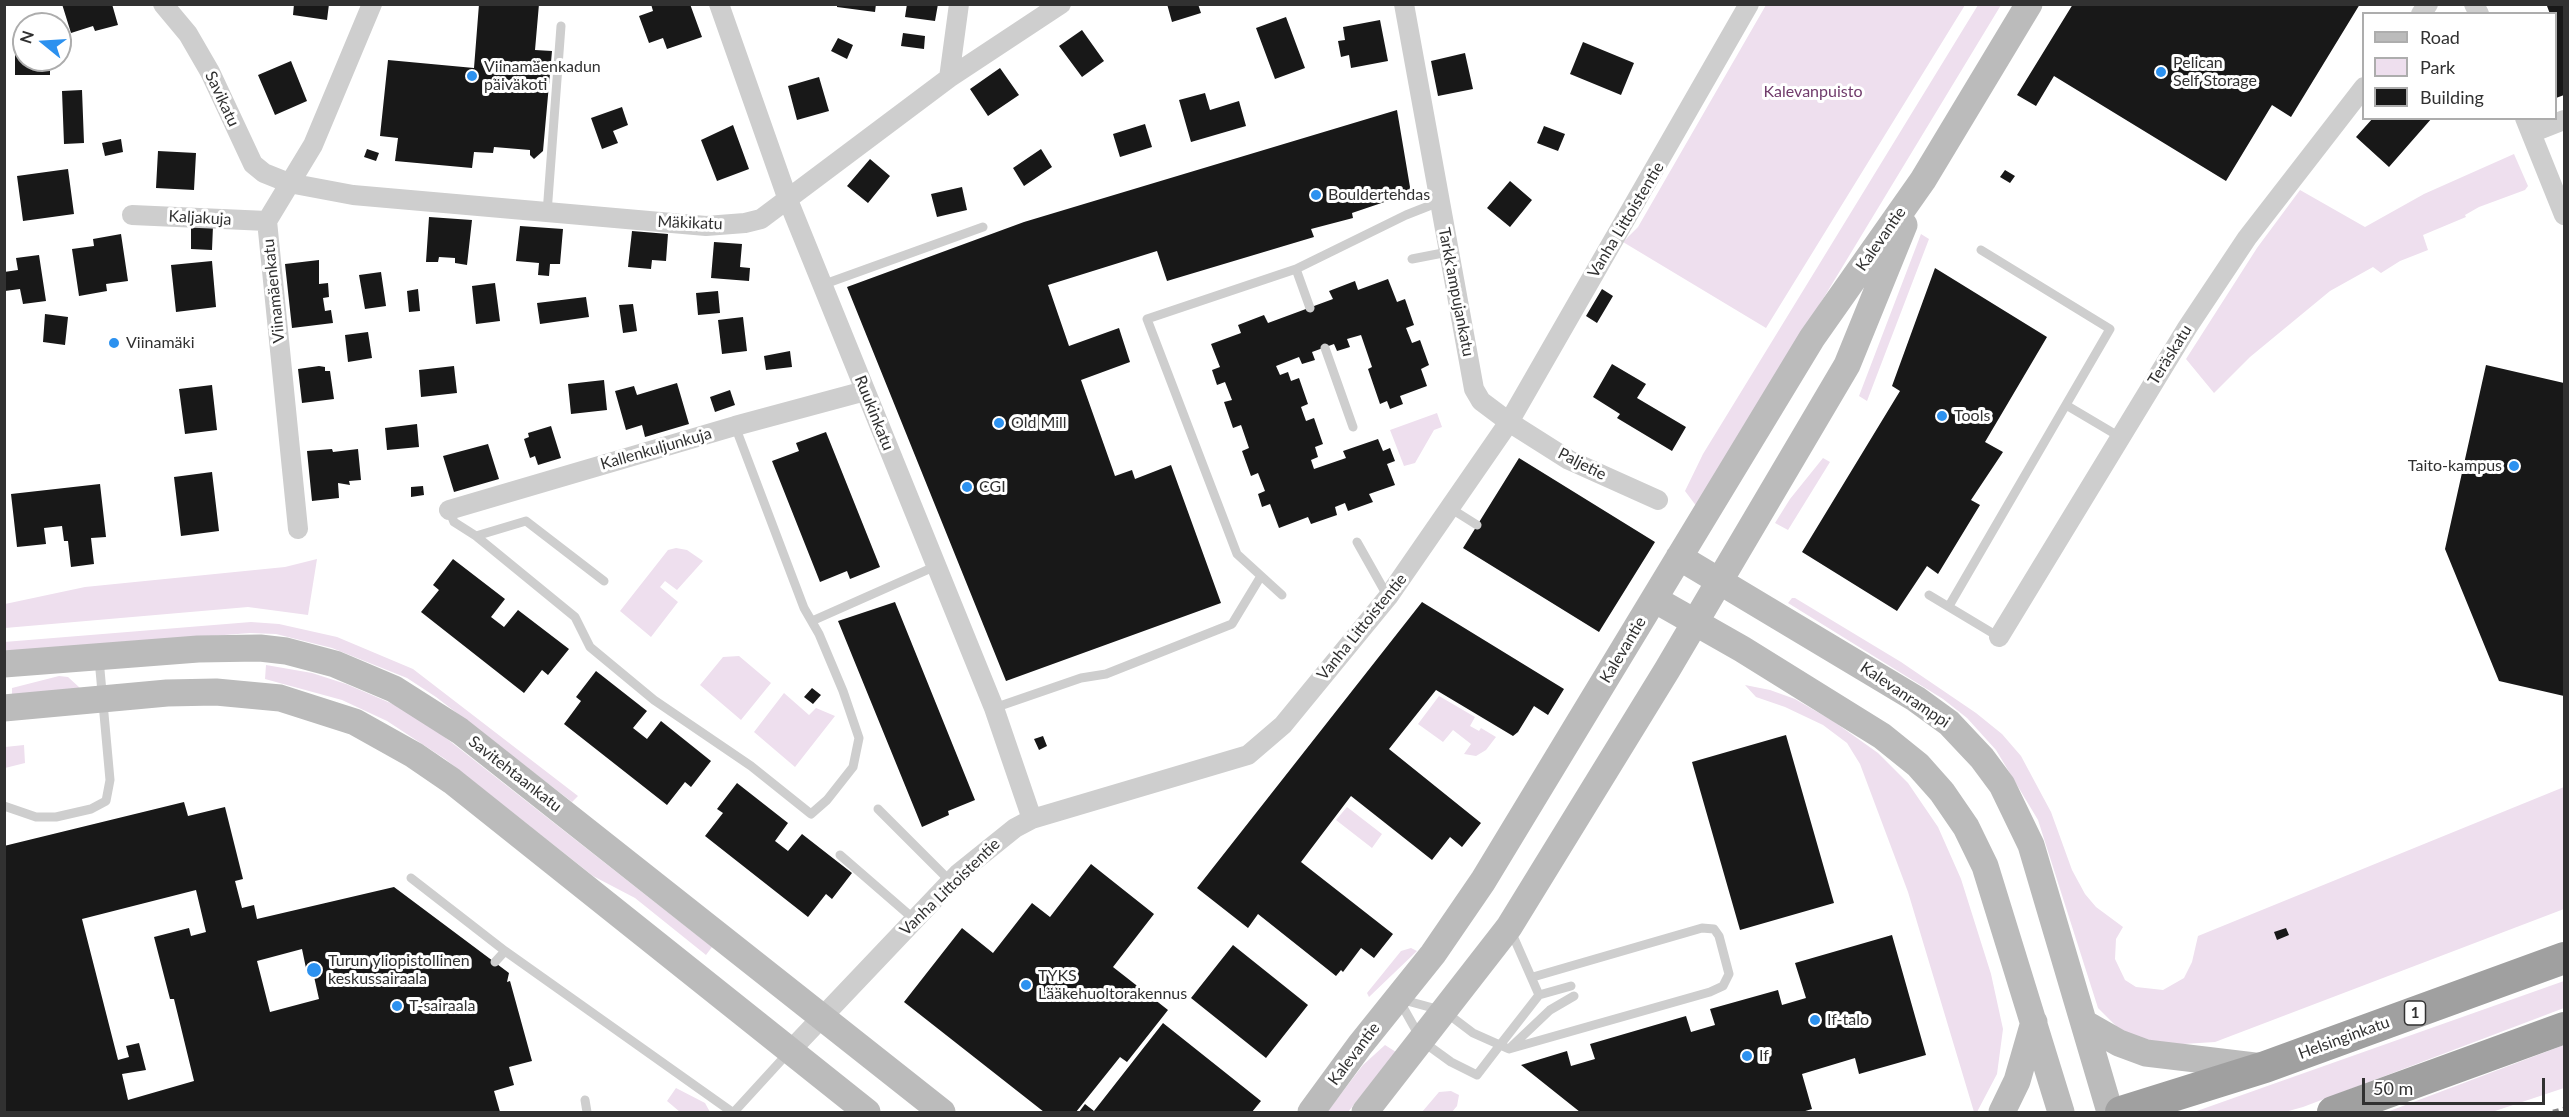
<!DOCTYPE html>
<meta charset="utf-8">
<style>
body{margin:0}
#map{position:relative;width:2569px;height:1117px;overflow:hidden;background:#fff;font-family:Lato,sans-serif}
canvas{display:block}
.frame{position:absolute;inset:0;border:6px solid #313131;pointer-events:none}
.legend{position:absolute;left:2362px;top:12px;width:195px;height:108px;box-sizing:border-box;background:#fff;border:2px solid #adadad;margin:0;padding:8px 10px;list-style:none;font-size:18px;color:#313131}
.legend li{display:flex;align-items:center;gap:12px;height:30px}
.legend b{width:30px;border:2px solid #adadad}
.north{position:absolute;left:12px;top:12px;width:60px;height:60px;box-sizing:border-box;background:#fff;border:2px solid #adadad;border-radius:50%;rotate:288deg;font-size:16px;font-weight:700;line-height:24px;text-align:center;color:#313131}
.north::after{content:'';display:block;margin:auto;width:21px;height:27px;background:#2c91ef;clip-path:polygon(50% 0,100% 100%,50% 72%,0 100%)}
.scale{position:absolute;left:2362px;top:1078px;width:183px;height:27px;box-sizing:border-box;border:3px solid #313131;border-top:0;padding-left:8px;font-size:18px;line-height:21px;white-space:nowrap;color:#313131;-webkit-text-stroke:4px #fff;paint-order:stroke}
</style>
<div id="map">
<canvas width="2569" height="1117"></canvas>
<div class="frame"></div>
<ul class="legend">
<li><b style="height:8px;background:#bbb"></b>Road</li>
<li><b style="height:16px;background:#eedfee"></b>Park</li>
<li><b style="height:16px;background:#181818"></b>Building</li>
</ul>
<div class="north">N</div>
<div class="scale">50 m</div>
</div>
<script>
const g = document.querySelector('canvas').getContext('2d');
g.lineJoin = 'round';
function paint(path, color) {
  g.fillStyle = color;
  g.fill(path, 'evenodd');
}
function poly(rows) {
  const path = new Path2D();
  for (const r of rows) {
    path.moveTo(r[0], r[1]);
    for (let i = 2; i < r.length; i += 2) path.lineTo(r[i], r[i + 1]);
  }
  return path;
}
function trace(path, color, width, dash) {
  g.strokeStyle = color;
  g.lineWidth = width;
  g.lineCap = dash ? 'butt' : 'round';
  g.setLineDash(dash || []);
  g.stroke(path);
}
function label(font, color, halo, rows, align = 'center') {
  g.font = font + ' Lato,sans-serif';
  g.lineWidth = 6;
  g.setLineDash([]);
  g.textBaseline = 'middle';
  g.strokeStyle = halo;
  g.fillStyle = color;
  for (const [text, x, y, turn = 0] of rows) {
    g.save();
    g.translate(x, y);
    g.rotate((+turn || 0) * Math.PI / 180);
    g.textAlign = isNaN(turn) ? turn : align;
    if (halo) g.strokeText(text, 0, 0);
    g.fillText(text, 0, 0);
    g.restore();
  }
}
const green = poly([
 [1766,5,1965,5,1766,328,1623,242,1638,227],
 [1978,5,2001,5,1697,507,1685,491,1703,454],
 [2514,154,2528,186,2525,190,2479,207,2465,215,2466,217,2423,235,2428,250,2400,261,2381,273,2373,267,2330,291,2250,357,2214,393,2186,359,2257,248,2300,190,2365,227,2424,194],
 [1921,234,1929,239,1867,401,1859,396],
 [1437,413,1442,427,1434,430,1415,463,1404,466,1390,430],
 [1823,458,1830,462,1788,530,1775,523,1790,499],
 [676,548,687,550,703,561,677,590,665,581,660,587,678,602,651,637,620,611,668,550],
 [317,559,308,615,248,607,5,628,5,604,85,587,285,567],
 [1792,598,1795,598,1901,662,1976,713,2002,734,2021,756,2051,812,2072,870,2085,894,2096,907,2123,927,2116,939,2115,959,2125,980,2136,987,2163,990,2184,978,2192,962,2198,936,2564,787,2564,909,2215,1042,2167,1045,2122,1032,2098,1008,2038,820,1996,750,1967,718,1943,699,1788,603],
 [251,622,279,624,337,637,413,669,578,796,572,802,436,697,407,678,332,648,276,634,250,633,5,652,4,642],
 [739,656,771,683,741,720,700,685,723,657],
 [266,665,312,673,346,684,395,705,437,731,712,947,706,955,635,898,593,876,445,759,387,721,342,700,265,679],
 [59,676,68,677,80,688,12,696,12,688],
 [1745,685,1770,690,1795,699,1833,721,1878,753,1908,783,1938,827,1961,879,1991,974,2003,1029,1997,1074,1977,1112,1974,1112,1908,892,1860,764,1847,743,1823,725,1785,707,1756,697],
 [784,693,809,715,816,708,835,716,795,767,754,732],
 [1439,696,1475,717,1470,726,1479,731,1481,728,1496,737,1486,750,1476,756,1464,754,1471,744,1453,730,1443,742,1418,724],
 [24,745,25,763,5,768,5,747],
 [1347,807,1382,834,1372,848,1336,820],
 [1411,948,1417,951,1369,997,1367,993,1401,951],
 [2564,981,2564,1008,2303,1107,2285,1112,2194,1112],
 [1385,1045,1396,1052,1348,1112,1327,1112,1363,1065],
 [2564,1045,2564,1088,2492,1112,2387,1112],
 [676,1088,705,1103,710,1112,680,1112,667,1101],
 [1451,1091,1459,1095,1457,1106,1452,1112,1422,1112,1439,1092]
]);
const building = poly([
 [62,4,112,4,118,25,95,31,93,26,71,33],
 [294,4,329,4,327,20,293,15],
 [479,4,539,4,535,50,552,51,543,151,534,159,530,155,530,150,494,147,493,153,474,152,472,168,395,161,398,138,380,136,388,60,474,68],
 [651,4,690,4,702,37,667,49,663,38,649,43,639,16,653,11],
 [837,4,876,4,875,12,837,7],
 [907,4,938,4,935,21,905,17],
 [1167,4,1198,4,1201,13,1172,22],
 [2073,4,2360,4,2291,117,2272,105,2226,181,2054,76,2036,106,2017,95],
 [2551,4,2564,4,2564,95,2556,98,2556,14,2550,14,2547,6],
 [1286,17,1305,68,1275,79,1256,28],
 [1380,20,1388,61,1351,68,1349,55,1341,57,1338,41,1345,40,1343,27],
 [1082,30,1104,61,1082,77,1059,46],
 [903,33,925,36,924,49,901,46],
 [838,38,853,45,847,59,831,51],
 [1583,42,1634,63,1621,95,1570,74],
 [15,49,24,49,24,60,50,60,50,75,15,75],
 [1465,53,1473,89,1438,96,1431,61],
 [291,61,307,101,275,115,258,75],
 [1000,68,1019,95,988,116,970,89],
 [819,77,829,111,797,120,788,86],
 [82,90,84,143,64,144,62,91],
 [1205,93,1210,110,1239,101,1246,126,1191,142,1179,100],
 [622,107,628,125,613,131,618,143,602,149,591,118],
 [1397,110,1411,193,1352,213,1353,218,1311,229,1314,237,1167,281,1157,251,1048,285,1069,346,1119,328,1130,362,1081,380,1115,476,1132,470,1135,479,1171,465,1221,603,1006,681,847,287,1024,222],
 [2373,118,2432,118,2389,167,2356,137],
 [1145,124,1152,147,1120,157,1113,134],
 [733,125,749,169,717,181,701,140],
 [1544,126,1565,134,1558,151,1537,143],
 [121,139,123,152,105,156,102,143],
 [367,149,379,153,376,161,364,157],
 [1041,149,1052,167,1024,186,1013,168],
 [158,151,196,153,194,190,156,188],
 [870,159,890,176,868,203,847,186],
 [68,169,74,214,23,221,17,176],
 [2005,170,2015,176,2010,183,2000,177],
 [1510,181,1532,200,1510,227,1487,208],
 [962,187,967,210,937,217,931,194],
 [429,217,472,220,467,265,455,263,455,258,439,257,438,262,426,262],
 [191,225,213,226,212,250,191,249],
 [520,226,563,229,560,264,550,264,549,276,538,275,539,263,516,261],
 [632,231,668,234,666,261,652,260,651,269,628,267],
 [121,234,128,281,106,284,107,291,79,296,72,249,94,246,93,239],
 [714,242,742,244,740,267,750,268,749,281,711,278],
 [39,255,46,301,23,304,20,289,5,291,4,272,18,270,16,258],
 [319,260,319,284,328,283,329,297,323,298,325,311,331,310,333,323,292,328,285,264],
 [212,261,216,307,176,312,171,265],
 [1935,268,2047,337,1985,442,2003,452,1971,500,1980,505,1938,574,1927,566,1897,611,1802,552,1900,391,1892,386],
 [381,272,386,306,365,309,359,275],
 [1388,279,1397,302,1405,299,1414,325,1406,328,1412,343,1420,340,1429,365,1421,369,1427,386,1400,396,1403,404,1390,409,1387,401,1380,404,1368,369,1372,367,1361,335,1347,339,1350,347,1337,351,1334,344,1312,352,1315,360,1302,364,1299,357,1276,366,1280,375,1288,372,1291,381,1299,378,1308,404,1301,407,1306,421,1314,418,1323,444,1315,447,1318,457,1311,460,1314,469,1346,458,1343,451,1378,439,1383,451,1390,448,1395,461,1387,464,1395,485,1369,494,1373,502,1348,511,1345,503,1335,507,1337,515,1311,524,1308,517,1279,528,1270,504,1262,507,1258,494,1265,491,1258,473,1251,476,1242,451,1249,448,1241,425,1233,428,1224,402,1232,400,1225,382,1217,385,1212,370,1220,367,1211,344,1241,333,1238,325,1264,315,1268,323,1333,299,1329,291,1355,281,1358,290],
 [495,283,500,321,476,324,472,286],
 [418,289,420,311,409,312,407,291],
 [1602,289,1613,296,1597,323,1586,316],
 [718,291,720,313,698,315,696,293],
 [586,297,589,317,540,324,537,303],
 [633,304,637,331,623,333,619,305],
 [45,314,68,317,65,345,43,342],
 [743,317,747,351,722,354,718,320],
 [368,332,372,358,348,362,345,335],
 [790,351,792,367,766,370,764,356],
 [1612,364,1646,384,1637,398,1686,427,1672,451,1617,418,1620,414,1593,397],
 [2486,365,2564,383,2564,696,2499,681,2445,549],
 [319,366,325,367,325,371,330,371,334,399,302,403,298,369],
 [454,366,457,393,421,397,419,370],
 [604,380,607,410,571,414,568,384],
 [677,383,689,424,645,437,642,425,626,430,615,391,634,386,637,395],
 [212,385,217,430,185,434,179,389],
 [730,390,735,405,715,412,710,397],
 [417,424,419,447,387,450,385,428],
 [551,426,561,458,538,465,535,456,530,458,524,439,529,437,528,433],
 [826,432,880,567,850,579,847,571,820,582,772,461,799,451,796,443],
 [488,444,499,479,454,492,443,456],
 [332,449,333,452,358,449,361,480,349,481,350,485,338,483,339,498,312,501,307,451],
 [1519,458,1655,542,1599,632,1463,548],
 [212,472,219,531,181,536,174,477],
 [100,484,106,537,91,538,94,564,71,567,68,541,64,541,62,526,44,528,46,544,17,547,11,494],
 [423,486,424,495,411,497,411,487],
 [453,559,505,599,491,617,504,627,518,610,569,649,548,675,542,670,524,693,421,612,439,590,433,585],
 [895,602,975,800,948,811,949,815,922,827,838,621],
 [1422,602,1564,689,1548,715,1534,706,1518,732,1513,736,1436,690,1389,749,1481,823,1462,847,1450,837,1432,860,1351,796,1301,862,1393,934,1374,958,1361,948,1343,972,1341,970,1336,976,1258,914,1248,928,1197,888],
 [596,671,647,711,633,728,647,739,661,721,711,761,691,787,685,782,667,805,564,724,581,701,576,697],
 [812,688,821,695,813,704,804,697],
 [1786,735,1834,903,1740,930,1692,762],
 [1043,736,1047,746,1039,750,1034,739],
 [737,783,788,823,775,841,788,851,802,834,852,873,832,899,826,894,808,917,705,836,723,813,717,809],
 [184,802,188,816,225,807,243,879,235,881,242,908,254,905,257,919,394,887,509,973,507,982,510,981,532,1061,509,1067,514,1085,494,1091,500,1112,4,1112,4,846],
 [196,890,206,932,191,936,189,928,154,937,170,999,174,999,194,1081,128,1100,122,1074,146,1070,139,1043,126,1046,129,1057,118,1060,82,919],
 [302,949,307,973,313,972,319,999,270,1012,257,961],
 [1091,864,1154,914,1113,967,1168,1010,1127,1062,1120,1057,1076,1112,1044,1112,904,1002,962,928,993,953,1032,903,1050,917],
 [2286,928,2289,935,2277,940,2274,932],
 [1892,935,1926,1055,1859,1074,1855,1058,1802,1074,1812,1109,1802,1112,1580,1112,1521,1065,1567,1051,1571,1066,1595,1059,1590,1044,1686,1016,1691,1032,1715,1025,1710,1009,1778,990,1782,1005,1806,998,1795,963],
 [1233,945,1308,1005,1266,1058,1191,998],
 [1163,1023,1261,1101,1252,1112,1079,1112,1085,1104,1094,1111]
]);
const service = poly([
 [547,213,561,26],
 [1412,259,1448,252],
 [1296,269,1310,308],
 [822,285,983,227],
 [1325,348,1353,427],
 [2066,405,2120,437],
 [1450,508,1477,525],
 [449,510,454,522,476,536,575,617,590,647,654,700,751,766,811,814,827,800,853,767,859,738,843,691,819,634,804,608,735,426],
 [476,536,526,521,604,581],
 [1357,542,1388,597],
 [1282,595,1237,554,1147,319,1296,269,1406,215,1439,202],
 [1929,595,1999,637],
 [1949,606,2110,329,1981,250],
 [812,621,936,566],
 [994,708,1081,678,1106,674,1232,624,1261,576],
 [4,806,36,817,56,817,91,809,106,801,110,780,99,659],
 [878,809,951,882],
 [840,855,915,920],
 [411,878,505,951,732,1112],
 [1510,929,1539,995],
 [495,962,505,951],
 [1400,999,1444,1011,1473,1033,1500,1045,1539,995,1571,986],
 [1399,1000,1422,1041,1451,1062,1477,1075,1500,1045,1509,1049,1710,992,1723,986,1729,974,1719,936,1714,929,1702,928,1533,977],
 [1511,1047,1550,1010,1574,996],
 [585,1100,587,1112],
 [734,1112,788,1053]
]);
const minor = poly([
 [163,4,188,34,210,72,253,164,264,173,289,183,353,195,706,226,745,223,761,219,949,78,1061,4],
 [719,4,788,200,994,708,1032,819],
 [1404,4,1474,389,1481,401,1509,422,1569,460,1658,500],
 [2474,4,2479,14],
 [2421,14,2428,4],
 [949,78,959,4],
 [2525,118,2564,215],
 [2531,133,2564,120],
 [132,215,267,221],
 [449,510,735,426,865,391],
 [298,529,267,221,313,145,372,4],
 [1999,637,2187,328,2247,238,2364,87],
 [789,1052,959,873,1015,828,1032,819,1248,755,1283,725,1388,597,1509,422,1749,4]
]);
const secondary = poly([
 [1679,557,1916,699,1949,723,1982,758,2002,785,2031,845,2110,1112],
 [1654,599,1742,649,1882,736,1918,765,1942,792,1966,827,1985,866,2061,1112],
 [4,664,198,649,260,648,286,651,335,664,394,689,460,731,942,1112],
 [4,708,167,693,216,692,280,698,355,722,414,755,452,781,867,1112],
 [2084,1023,2119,1043,2146,1053,2263,1067],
 [1311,1112,1360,1045,1433,954,1483,881,1812,338,1923,180,2029,4],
 [1365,1112,1509,927,1667,670,1847,365,1904,225],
 [2002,1112,2017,1081,2034,1022]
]);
const trunk = poly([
 [2121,1112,2265,1067,2564,958],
 [2333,1112,2564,1028]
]);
const rail = poly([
 [2553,1112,2564,1109]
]);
const markers = [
 [2161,72,6,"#2c91ef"],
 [472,76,6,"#2c91ef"],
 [1316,195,6,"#2c91ef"],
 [114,343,6,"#2c91ef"],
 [1942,416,6,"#2c91ef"],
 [999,423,6,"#2c91ef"],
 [2514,466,6,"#2c91ef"],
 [967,487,6,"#2c91ef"],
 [314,970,8,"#2c91ef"],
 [1026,985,6,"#2c91ef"],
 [397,1006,6,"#2c91ef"],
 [1815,1020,6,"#2c91ef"],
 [1747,1056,6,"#2c91ef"]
];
const shields = [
 [2415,1013,21]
];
const shieldNames = [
 ["1",2415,1013]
];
const poiNames = [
 ["Pelican",2173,63],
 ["Self Storage",2173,81],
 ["Viinamäenkadun",484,67],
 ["päiväkoti",484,85],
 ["Bouldertehdas",1328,195],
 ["Viinamäki",126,343],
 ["Tools",1954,416],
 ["Old Mill",1011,423],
 ["Taito-kampus",2502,466,"right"],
 ["CGI",979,487],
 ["Turun yliopistollinen",328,961],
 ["keskussairaala",328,979],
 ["TYKS",1038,976],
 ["Lääkehuoltorakennus",1038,994],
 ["T-sairaala",409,1006],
 ["If-talo",1827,1020],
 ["If",1759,1056]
];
const parkNames = [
 ["Kalevanpuisto",1813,92]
];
const streetNames = [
 ["Savikatu",222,99,65],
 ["Kaljakuja",200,218,3],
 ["Vanha Littoistentie",1626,220,-59],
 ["Mäkikatu",690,223,2],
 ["Kalevantie",1881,239,-55],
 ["Viinamäenkatu",274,291,-96],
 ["Tarkk'ampujankatu",1456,292,79],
 ["Teräskatu",2170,355,-58],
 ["Ruukinkatu",874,413,68],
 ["Kallenkuljunkuja",656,449,-16],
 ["Paljetie",1582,464,27],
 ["Vanha Littoistentie",1362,627,-51],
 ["Kalevantie",1623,650,-59],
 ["Kalevanramppi",1905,695,34],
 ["Savitehtaankatu",515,774,38],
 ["Vanha Littoistentie",950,887,-44],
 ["Helsinginkatu",2344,1038,-20],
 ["Kalevantie",1354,1054,-53]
];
paint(green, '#eedfee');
paint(building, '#181818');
trace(service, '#cecece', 9);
trace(minor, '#cecece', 20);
trace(secondary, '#bbb', 27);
trace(trunk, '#a0a0a0', 32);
trace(rail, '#868686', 4.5, [6, 4.5]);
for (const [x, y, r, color] of markers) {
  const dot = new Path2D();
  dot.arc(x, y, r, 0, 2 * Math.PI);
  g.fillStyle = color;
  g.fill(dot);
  trace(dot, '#fff', 2);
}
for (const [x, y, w] of shields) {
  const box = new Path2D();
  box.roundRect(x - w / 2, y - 12, w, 24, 4.5);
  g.fillStyle = '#fff';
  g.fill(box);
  trace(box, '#313131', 1.5);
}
label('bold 15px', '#313131', null, shieldNames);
label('16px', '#313131', '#fff', poiNames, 'left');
label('16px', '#703b6b', '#fff', parkNames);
label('16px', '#313131', '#fff', streetNames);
</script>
